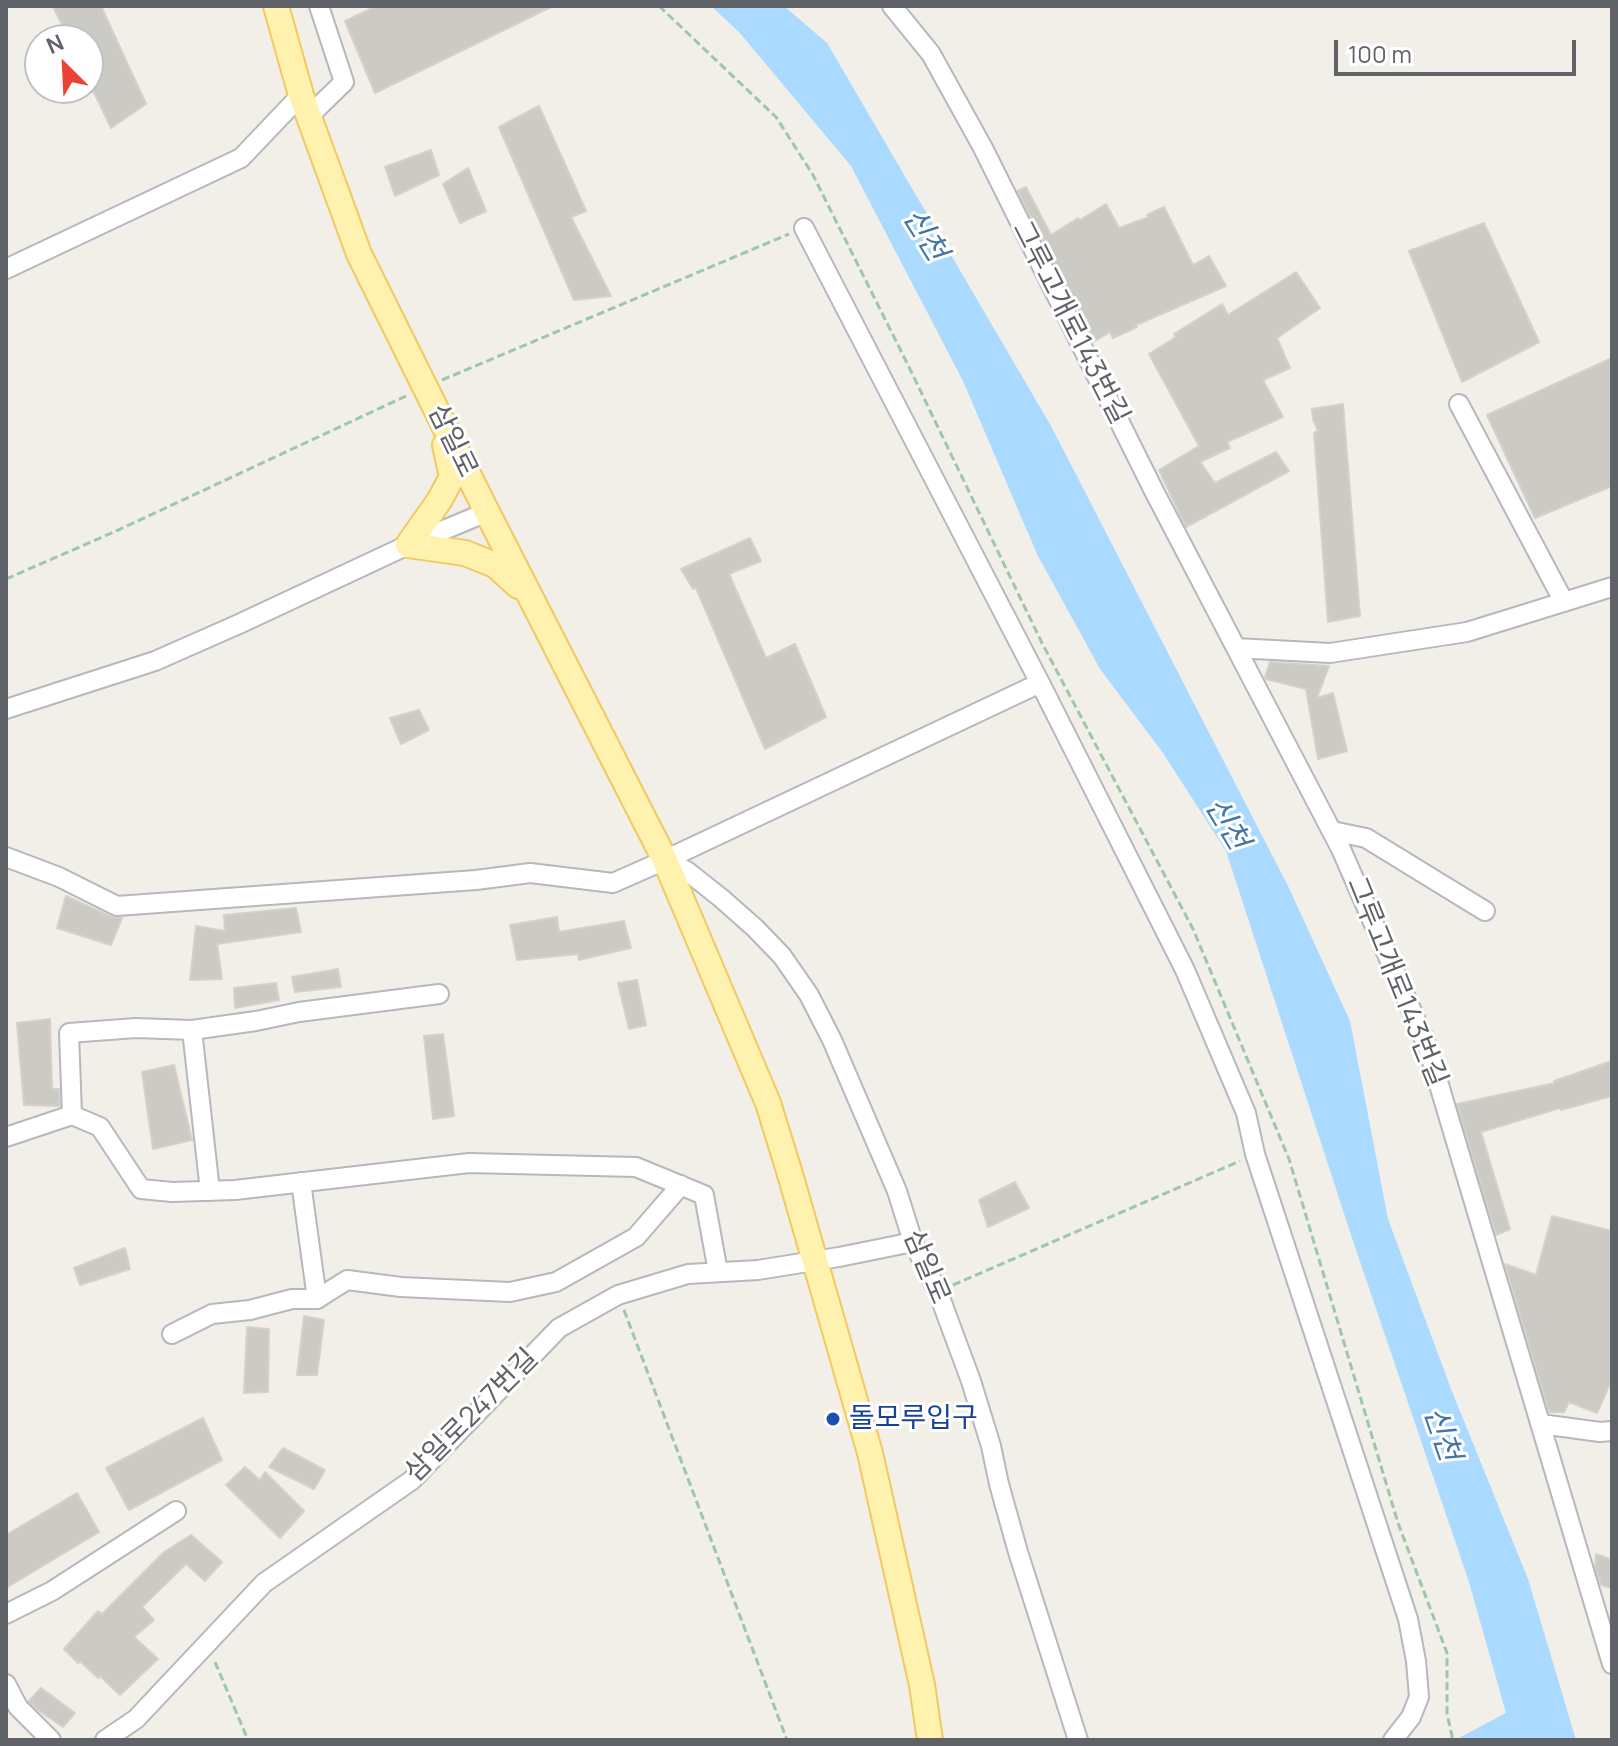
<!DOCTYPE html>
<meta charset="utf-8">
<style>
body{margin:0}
#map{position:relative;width:1618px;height:1746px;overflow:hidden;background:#f1efe8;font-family:Manrope,sans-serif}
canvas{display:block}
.frame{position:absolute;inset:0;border:8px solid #5f6368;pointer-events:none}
.north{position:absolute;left:24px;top:24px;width:80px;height:80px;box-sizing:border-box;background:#fff;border:2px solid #bfc1c3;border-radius:50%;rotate:336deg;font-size:22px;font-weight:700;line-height:32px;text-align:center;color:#5f6368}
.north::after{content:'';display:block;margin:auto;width:28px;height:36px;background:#ea4335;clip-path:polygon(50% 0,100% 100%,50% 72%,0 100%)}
.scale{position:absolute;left:1334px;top:40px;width:242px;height:36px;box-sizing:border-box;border:4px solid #5f6368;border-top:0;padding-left:10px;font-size:24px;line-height:28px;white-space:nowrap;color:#5f6368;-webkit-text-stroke:6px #fff;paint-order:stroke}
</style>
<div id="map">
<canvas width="1618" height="1746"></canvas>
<div class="frame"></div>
<div class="north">N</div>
<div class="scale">100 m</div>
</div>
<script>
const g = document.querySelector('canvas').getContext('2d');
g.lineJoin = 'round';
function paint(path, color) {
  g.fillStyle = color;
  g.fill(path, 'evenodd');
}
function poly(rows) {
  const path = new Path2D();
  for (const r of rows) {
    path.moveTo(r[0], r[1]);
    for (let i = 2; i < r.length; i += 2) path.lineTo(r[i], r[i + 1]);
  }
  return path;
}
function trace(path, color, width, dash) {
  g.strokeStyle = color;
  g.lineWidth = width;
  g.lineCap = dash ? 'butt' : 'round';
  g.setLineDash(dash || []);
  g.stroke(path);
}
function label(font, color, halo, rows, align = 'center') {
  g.font = font + ' Manrope,"Noto Sans KR",sans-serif';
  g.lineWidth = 6;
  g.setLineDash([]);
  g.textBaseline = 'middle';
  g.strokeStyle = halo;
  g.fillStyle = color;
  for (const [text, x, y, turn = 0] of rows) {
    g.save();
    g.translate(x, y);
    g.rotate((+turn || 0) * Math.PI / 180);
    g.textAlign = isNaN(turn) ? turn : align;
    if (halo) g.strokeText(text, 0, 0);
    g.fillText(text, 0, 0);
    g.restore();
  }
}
const water = poly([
 [711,6,784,6,827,43,1051,426,1288,886,1350,1021,1388,1219,1451,1389,1528,1579,1576,1740,1455,1740,1506,1713,1469,1582,1352,1238,1226,851,1163,753,1100,669,1037,554,963,381,851,166,739,32]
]);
const building = poly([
 [53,6,101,6,146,104,111,128,88,80,88,40,69,40,53,6],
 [377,6,553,6,375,93,345,21,377,6],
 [539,106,586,211,571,217,611,296,574,300,499,127,539,106],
 [431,150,439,175,395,196,385,167,431,150],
 [468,168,486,211,460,223,443,184,468,168],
 [1026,187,1051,235,1078,218,1080,220,1106,204,1119,228,1149,217,1147,215,1164,207,1193,265,1209,256,1226,286,1136,325,1137,327,1113,338,1110,332,1093,342,1018,191,1026,187],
 [1484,223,1539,342,1462,382,1409,251,1484,223],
 [1296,272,1320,308,1277,338,1290,368,1263,380,1283,417,1227,442,1230,448,1200,462,1215,483,1276,452,1289,471,1186,527,1159,470,1199,446,1149,354,1176,337,1174,334,1222,304,1228,315,1296,272],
 [1612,358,1612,486,1535,518,1487,415,1612,358],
 [1343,404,1360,616,1328,622,1314,433,1318,431,1313,419,1312,409,1343,404],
 [750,538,761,561,729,574,766,658,795,644,826,717,765,749,696,588,693,589,681,569,750,538],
 [1270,662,1329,666,1317,698,1333,693,1347,751,1318,759,1306,689,1266,679,1265,677,1270,662],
 [419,710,429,730,401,744,390,718,419,710],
 [66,896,112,917,122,918,111,945,57,928,66,896],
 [296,908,301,932,217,944,222,979,190,980,196,926,225,931,224,915,296,908],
 [557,917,559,932,624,921,631,948,579,960,578,954,517,960,510,925,557,917],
 [338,969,341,987,295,992,292,977,338,969],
 [637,980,646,1025,629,1029,618,983,637,980],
 [276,983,279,1000,235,1008,234,988,276,983],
 [50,1019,52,1089,59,1089,60,1106,24,1105,17,1023,50,1019],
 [443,1034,454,1116,433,1119,424,1036,443,1034],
 [1612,1061,1612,1096,1561,1110,1560,1108,1481,1132,1510,1229,1496,1235,1457,1104,1555,1083,1554,1081,1612,1061],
 [174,1065,192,1140,153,1149,142,1072,174,1065],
 [1015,1182,1029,1208,988,1227,979,1200,1015,1182],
 [1552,1216,1612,1231,1612,1379,1597,1413,1569,1402,1564,1412,1549,1412,1505,1264,1536,1275,1552,1216],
 [125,1248,130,1269,80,1285,74,1268,125,1248],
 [304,1316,324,1320,317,1375,297,1375,304,1316],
 [247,1327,269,1329,268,1392,244,1393,247,1327],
 [203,1418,222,1460,129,1510,106,1468,203,1418],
 [283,1448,325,1470,314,1489,269,1467,283,1448],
 [245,1467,260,1480,265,1472,304,1511,280,1538,226,1485,245,1467],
 [77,1493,99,1532,6,1588,6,1535,77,1493],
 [191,1535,222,1562,205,1581,186,1564,142,1607,154,1620,134,1637,158,1659,120,1695,100,1676,98,1678,80,1661,78,1663,64,1649,98,1611,102,1614,164,1552,191,1535],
 [1596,1554,1612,1560,1612,1588,1601,1585,1595,1567,1596,1554],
 [41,1688,75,1713,63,1727,38,1710,29,1701,41,1688]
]);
const path = poly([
 [659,6,776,117,813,175,908,365,1042,643,1193,929,1289,1159,1398,1523,1447,1653,1447,1714,1453,1740],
 [442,380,789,234],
 [6,579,114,532,406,396],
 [953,1285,1240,1161],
 [624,1310,787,1740],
 [215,1662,248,1740]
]);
const minor = poly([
 [892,6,931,54,983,148,1154,491,1341,849,1428,1048,1612,1664],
 [309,116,344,82,319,6],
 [804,228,1040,683,1185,970,1246,1113,1255,1154,1408,1619,1416,1661,1419,1697,1411,1717,1393,1740],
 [6,269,241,158,301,95],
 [1459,404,1564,602],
 [1236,648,1330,653,1467,632,1612,587],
 [6,709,155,661,239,624,408,545,487,512],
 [1332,831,1366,838,1485,911],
 [6,857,59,877,117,906,476,880,530,873,613,883,665,860,1040,683],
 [665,860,687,871,721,898,755,928,782,956,809,995,832,1040,897,1191,913,1242,938,1292,971,1381,991,1446,999,1484,1018,1552,1078,1740],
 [192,1030,210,1191],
 [72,1115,69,1033,136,1028,192,1030,256,1021,299,1012,439,994],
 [6,1137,72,1115,100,1127,141,1189,172,1192,235,1190,469,1163,636,1167,704,1195,718,1272],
 [301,1182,317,1299],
 [172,1334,212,1314,250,1310,292,1299,317,1299,347,1280,401,1287,510,1292,556,1282,636,1237,681,1185],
 [1541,1424,1600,1432,1612,1431],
 [6,1614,52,1591,176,1511],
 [6,1684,18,1707,51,1740],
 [105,1740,136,1719,264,1583,412,1480,559,1328,618,1295,688,1274,758,1270,839,1257,913,1242]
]);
const major = poly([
 [276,6,301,95,359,254,487,512,665,860,768,1103,790,1174,870,1453,922,1685,930,1740],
 [445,445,452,477,439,501,408,545,465,553,495,565,518,586]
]);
const markers = [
 [833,1419,8,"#1a4fb4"]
];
const streetNames = [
 ["그루고개로143번길",1070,323,63],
 ["삼일로",452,441,64],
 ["그루고개로143번길",1396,982,68],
 ["삼일로",926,1267,67],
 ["삼일로247번길",472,1416,-45]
];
const transitNames = [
 ["돌모루입구",849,1419]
];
const waterNames = [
 ["신천",924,235,58],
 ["신천",1226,824,59],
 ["신천",1441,1434,71]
];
paint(water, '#aadaff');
paint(building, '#cccac5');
trace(building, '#d6d1c6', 2);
trace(minor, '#b5b8bc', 22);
trace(major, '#f2c960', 28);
trace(path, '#9cc7a9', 3, [8, 4]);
trace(minor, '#fff', 18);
trace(major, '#fff2af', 24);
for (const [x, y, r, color] of markers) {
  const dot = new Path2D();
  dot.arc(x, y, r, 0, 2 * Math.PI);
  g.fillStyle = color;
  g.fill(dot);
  trace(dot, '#fff', 3);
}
label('28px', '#5f6368', '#fff', streetNames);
label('28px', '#164399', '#fff', transitNames, 'left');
label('italic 30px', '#4174aa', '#fff', waterNames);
</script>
